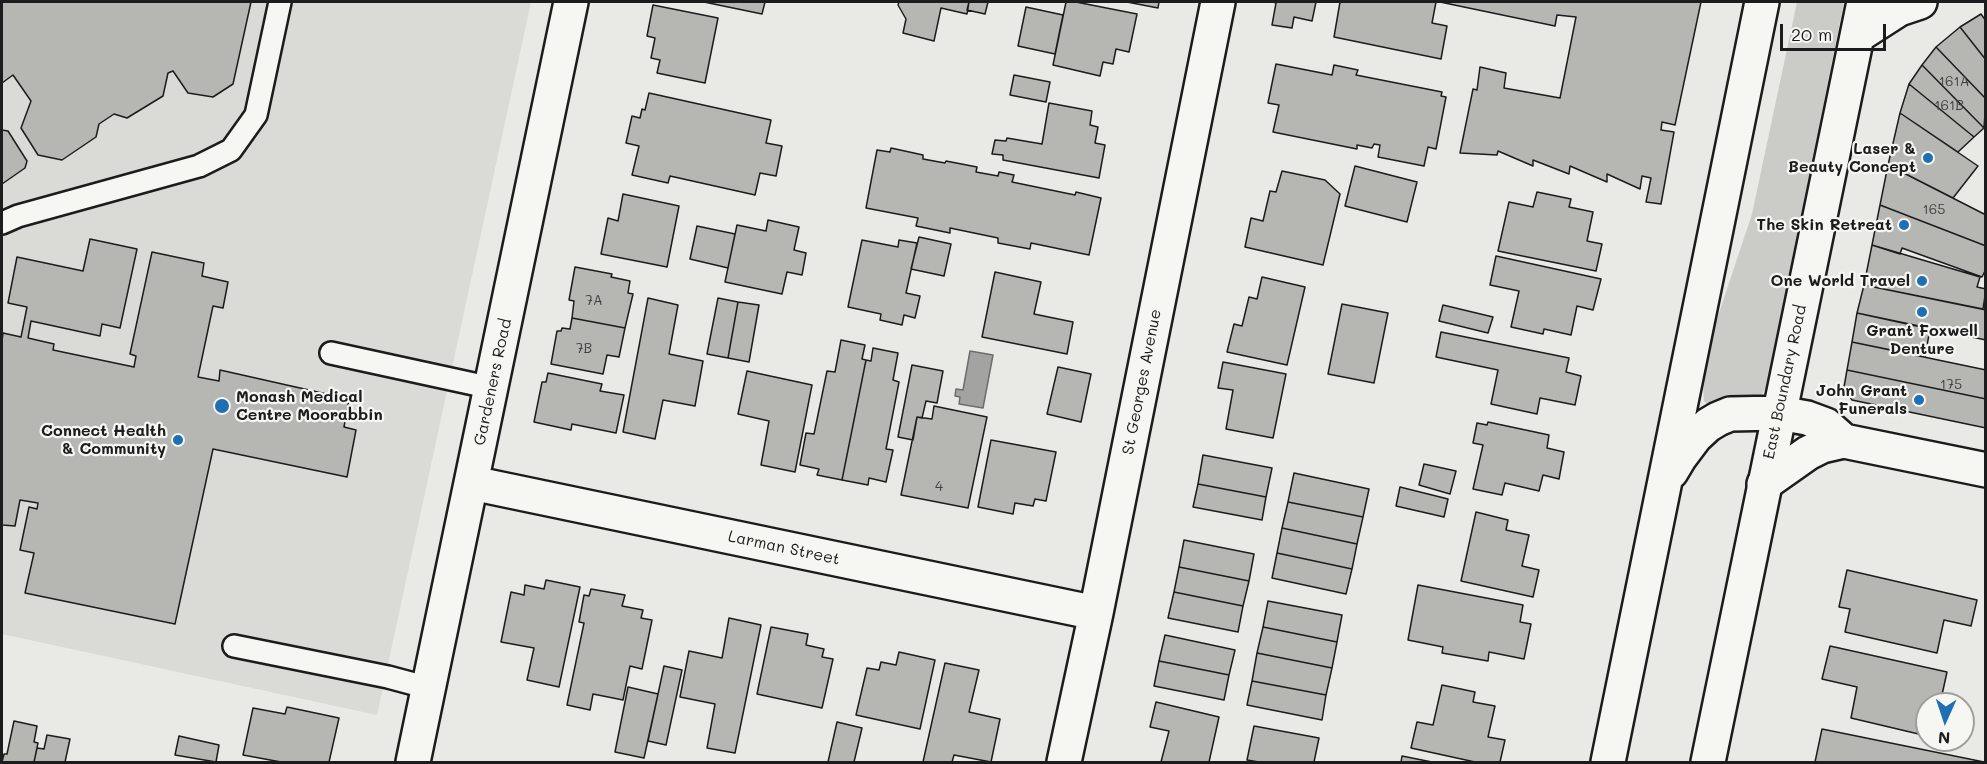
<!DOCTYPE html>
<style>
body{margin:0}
#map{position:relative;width:1987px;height:764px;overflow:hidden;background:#e9e9e5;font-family:Mali,sans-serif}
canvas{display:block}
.frame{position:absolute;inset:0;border:3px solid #1c1c1c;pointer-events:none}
.north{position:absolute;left:1915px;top:692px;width:60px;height:60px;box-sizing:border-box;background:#f6f6f2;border:2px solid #9f9f9c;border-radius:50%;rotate:183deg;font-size:16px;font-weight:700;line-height:24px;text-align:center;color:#1c1c1c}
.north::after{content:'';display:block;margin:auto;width:21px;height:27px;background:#1f6fb2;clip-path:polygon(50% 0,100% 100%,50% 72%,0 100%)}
.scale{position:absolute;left:1780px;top:24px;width:106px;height:27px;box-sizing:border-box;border:3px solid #1c1c1c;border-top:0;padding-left:8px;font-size:18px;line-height:21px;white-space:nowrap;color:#1c1c1c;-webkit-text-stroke:4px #f6f6f2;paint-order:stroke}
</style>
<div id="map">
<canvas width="1987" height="764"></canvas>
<div class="frame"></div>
<div class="north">N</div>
<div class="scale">20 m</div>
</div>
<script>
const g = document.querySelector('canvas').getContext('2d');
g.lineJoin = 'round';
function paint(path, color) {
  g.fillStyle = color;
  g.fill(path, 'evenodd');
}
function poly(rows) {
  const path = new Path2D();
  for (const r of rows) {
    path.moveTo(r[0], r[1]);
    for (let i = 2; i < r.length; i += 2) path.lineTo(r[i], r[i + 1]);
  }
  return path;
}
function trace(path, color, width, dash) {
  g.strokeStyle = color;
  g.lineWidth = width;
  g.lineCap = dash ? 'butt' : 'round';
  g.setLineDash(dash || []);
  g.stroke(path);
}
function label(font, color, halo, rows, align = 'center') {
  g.font = font + ' Mali,sans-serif';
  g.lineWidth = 4.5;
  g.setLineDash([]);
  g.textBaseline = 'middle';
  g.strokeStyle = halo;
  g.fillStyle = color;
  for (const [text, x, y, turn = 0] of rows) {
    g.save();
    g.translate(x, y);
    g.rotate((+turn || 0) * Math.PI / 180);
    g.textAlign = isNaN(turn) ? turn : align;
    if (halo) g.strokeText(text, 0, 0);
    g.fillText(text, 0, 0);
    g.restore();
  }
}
const built = poly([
 [2,2,531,2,377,715,2,634]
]);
const green = poly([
 [1797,2,1844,2,1769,373,1765,389,1761,396,1755,400,1707,404,1704,401,1703,383,1714,328,1752,214]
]);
const water = poly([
 [970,351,993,355,983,408,959,404,960,397,955,396,956,389,963,390,970,351]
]);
const building = poly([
 [2,2,251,2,233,84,213,97,188,93,173,71,168,73,163,96,127,118,114,114,99,124,96,137,62,160,38,155,21,128,31,101,13,75,2,83,2,2],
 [704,2,765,2,762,14,704,2],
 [899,2,969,2,967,14,941,8,934,41,903,33,906,19,898,5,899,2],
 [969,2,988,2,985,14,967,10,969,2],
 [1066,2,1076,2,1137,14,1129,52,1116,49,1113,64,1103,62,1100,76,1053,65,1066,2],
 [1127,2,1159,2,1158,8,1127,2],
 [1273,2,1316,2,1312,21,1294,17,1292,28,1272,25,1276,3,1273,2],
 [1340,2,1436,2,1432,23,1447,26,1441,59,1334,37,1340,2],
 [1440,2,1701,2,1675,125,1662,122,1661,130,1674,132,1661,204,1646,202,1651,178,1642,176,1640,189,1607,174,1607,182,1570,166,1569,174,1533,160,1533,166,1498,151,1497,155,1460,153,1473,89,1477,90,1480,67,1506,73,1504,88,1560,98,1576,17,1557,15,1555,26,1440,2],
 [653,5,718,18,705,83,657,73,660,60,651,58,655,38,647,36,653,5],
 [1026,7,1063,15,1055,54,1018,46,1026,7],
 [1981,14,1986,21,1986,60,1960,27,1981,14],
 [1960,27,1986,60,1986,99,1936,47,1960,27],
 [1936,47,1986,99,1984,128,1922,65,1936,47],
 [1276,64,1332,75,1334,65,1358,70,1356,75,1442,92,1441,96,1446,97,1436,149,1428,147,1424,166,1378,157,1380,145,1374,144,1372,148,1357,145,1357,149,1273,132,1279,105,1268,103,1276,64],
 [1922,65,1984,128,1974,137,1909,84,1922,65],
 [1014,75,1050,82,1046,102,1010,95,1014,75],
 [1909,84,1974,137,1958,152,1900,113,1909,84],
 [649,93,771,120,766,143,782,146,776,176,760,173,755,195,670,176,668,183,632,175,639,146,626,143,632,116,640,118,642,109,645,110,649,93],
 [1049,103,1092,111,1090,125,1098,127,1095,143,1105,145,1099,178,1003,160,1003,155,992,154,995,140,1006,141,1007,138,1042,144,1049,103],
 [1900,113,1978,166,1953,198,1888,165,1900,113],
 [2,130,8,131,27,161,25,168,2,184,2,130],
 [891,148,923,155,923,159,945,163,946,161,977,167,976,172,998,176,999,172,1014,175,1012,182,1075,195,1076,192,1101,198,1089,255,1031,243,1030,249,998,243,998,238,950,228,950,233,916,226,918,218,866,208,877,150,890,152,891,148],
 [1888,165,1986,215,1986,246,1880,205,1888,165],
 [1355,166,1417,182,1407,222,1345,206,1355,166],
 [1282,171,1325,180,1340,194,1323,265,1245,247,1251,218,1263,221,1270,191,1276,192,1282,171],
 [1537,192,1571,199,1569,207,1593,212,1587,241,1602,244,1596,271,1498,251,1509,202,1533,207,1537,192],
 [623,194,679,206,667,267,601,254,608,218,618,221,623,194],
 [1880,205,1986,246,1986,269,1982,277,1902,248,1900,254,1872,245,1880,205],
 [768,220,799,227,794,250,806,253,802,275,787,272,782,294,725,282,737,225,766,231,768,220],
 [697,226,735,234,728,268,690,259,697,226],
 [919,237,951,244,944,276,911,269,919,237],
 [90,239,137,249,120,328,102,324,100,336,31,321,28,338,54,344,53,350,134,367,136,356,130,354,152,252,204,263,202,276,228,282,223,308,213,306,198,377,219,381,220,370,349,399,344,427,356,430,347,477,213,449,175,624,25,593,34,553,20,550,29,507,37,509,38,503,20,500,15,526,2,525,2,341,3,333,21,337,27,307,8,303,17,257,83,271,90,239],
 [862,240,898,247,899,240,917,243,906,293,920,296,915,318,904,315,902,325,880,320,881,314,848,307,862,240],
 [1872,245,1980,277,1977,287,1986,289,1983,309,1864,285,1872,245],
 [1496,256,1601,279,1593,310,1577,306,1571,335,1544,329,1543,334,1511,327,1519,291,1490,285,1496,256],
 [575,267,612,274,611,277,630,281,628,293,633,294,625,328,572,318,574,301,569,300,575,267],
 [995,272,1041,282,1034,314,1073,322,1067,354,982,337,995,272],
 [1262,277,1305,287,1287,365,1227,352,1234,324,1242,326,1249,297,1257,299,1262,277],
 [1864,285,1986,310,1986,340,1857,313,1864,285],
 [648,298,678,305,669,354,703,361,695,406,663,400,655,439,623,432,648,298],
 [718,298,738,302,728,358,707,354,718,298],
 [738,302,759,305,749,362,728,358,738,302],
 [1342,304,1388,313,1374,383,1328,374,1342,304],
 [1443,305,1493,317,1488,333,1439,321,1443,305],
 [1857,313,1930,329,1925,357,1852,342,1857,313],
 [572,318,625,328,619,357,607,355,603,374,551,364,557,331,561,331,562,328,570,329,572,318],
 [1441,332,1569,358,1566,372,1581,376,1575,405,1540,398,1537,414,1491,404,1498,370,1436,357,1441,332],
 [841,340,865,345,862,359,866,360,842,480,817,475,819,469,800,465,806,433,814,434,827,371,835,372,841,340],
 [1852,342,1986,370,1986,399,1847,370,1852,342],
 [873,348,898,353,893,380,899,382,886,449,893,450,886,482,869,478,868,485,842,480,866,360,871,361,873,348],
 [1223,362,1286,374,1273,438,1226,429,1233,390,1218,388,1223,362],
 [912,365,943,371,937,403,926,401,922,418,917,417,913,440,898,437,912,365],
 [1058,367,1091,374,1081,422,1047,414,1058,367],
 [1847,370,1986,399,1986,428,1852,400,1844,387,1847,370],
 [747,371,812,385,795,472,761,465,769,421,738,414,747,371],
 [548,373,602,384,600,391,624,395,616,433,572,424,571,430,534,422,542,382,546,382,548,373],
 [934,406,987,417,968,508,901,495,917,417,932,419,934,406],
 [1488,422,1549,435,1547,448,1564,452,1559,479,1543,475,1539,491,1505,483,1502,495,1473,489,1483,445,1473,443,1477,423,1487,425,1488,422],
 [991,440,1056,452,1046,501,1035,499,1033,506,1015,503,1013,514,978,507,991,440],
 [1203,455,1272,468,1266,497,1198,484,1203,455],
 [1424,464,1456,471,1450,494,1419,485,1424,464],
 [1294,473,1369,489,1363,517,1288,502,1294,473],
 [1198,484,1266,497,1262,520,1193,507,1198,484],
 [1400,487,1448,499,1444,517,1396,506,1400,487],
 [1288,502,1363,517,1357,544,1282,528,1288,502],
 [1476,512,1508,520,1506,530,1529,535,1522,566,1539,570,1533,597,1461,581,1476,512],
 [1282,528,1357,544,1352,569,1277,553,1282,528],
 [1184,540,1254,554,1249,581,1179,567,1184,540],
 [1277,553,1352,569,1346,594,1272,578,1277,553],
 [1179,567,1249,581,1243,606,1174,592,1179,567],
 [1847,570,1977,600,1971,626,1944,620,1937,653,1845,632,1850,609,1839,607,1847,570],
 [546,580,580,587,559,687,527,680,534,648,501,642,511,592,524,595,525,585,544,589,546,580],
 [1418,585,1523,605,1520,622,1531,624,1524,659,1489,652,1488,661,1442,653,1443,647,1408,640,1418,585],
 [591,589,625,595,622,606,643,610,641,618,652,620,642,669,630,666,623,700,593,694,590,710,567,705,584,623,579,622,584,595,589,596,591,589],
 [1174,592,1243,606,1238,632,1168,618,1174,592],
 [1268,601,1342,615,1337,642,1263,627,1268,601],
 [729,618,761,625,735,753,707,748,715,704,680,697,689,651,722,658,729,618],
 [771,627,808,634,806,645,824,649,822,657,833,659,822,708,757,694,771,627],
 [1263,627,1337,642,1332,668,1257,653,1263,627],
 [1165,635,1235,650,1229,675,1159,661,1165,635],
 [1830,646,1947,672,1940,704,1927,704,1927,736,1851,718,1857,687,1822,679,1830,646],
 [899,652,935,660,920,729,856,715,867,668,879,670,881,662,896,665,899,652],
 [1257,653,1332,668,1326,695,1252,681,1257,653],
 [1159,661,1229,675,1224,700,1154,686,1159,661],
 [945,663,979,670,969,712,1000,719,991,762,954,755,952,762,923,762,945,663],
 [664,666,682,670,666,745,648,741,664,666],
 [1252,681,1326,695,1322,720,1247,705,1252,681],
 [1442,685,1475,692,1473,702,1495,706,1488,737,1505,740,1500,762,1475,762,1411,748,1417,722,1433,725,1442,685],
 [628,687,658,694,644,758,615,752,628,687],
 [1156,702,1219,717,1209,762,1161,762,1169,731,1150,727,1156,702],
 [287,707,339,718,329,762,281,762,243,755,253,708,285,714,287,707],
 [14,721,37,726,34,742,38,743,34,762,2,762,4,754,7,754,14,721],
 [837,722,862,728,854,762,828,762,837,722],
 [1254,726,1319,738,1314,762,1259,762,1247,760,1254,726],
 [1822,729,1984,762,1815,762,1822,729],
 [47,735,70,739,65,762,34,762,37,748,44,749,47,735],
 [179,736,219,745,216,762,175,755,179,736],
 [1402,756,1432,762,1401,762,1402,756]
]);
const service = poly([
 [2,223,18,216,199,166,231,150,256,115,280,2],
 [331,353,492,388],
 [234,646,388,677,429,688]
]);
const minor = poly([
 [1779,413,1807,418,1826,425,1844,441],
 [472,483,1096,613],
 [1764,484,1808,453,1822,446,1844,441,1986,470],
 [413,762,571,2],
 [1064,762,1096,613,1218,2]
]);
const secondary = poly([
 [1857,36,1899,9,1920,2],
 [1671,472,1680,457,1695,437,1708,425,1718,419,1730,414,1779,413],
 [1608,762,1762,2],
 [1708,762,1864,2]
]);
const markers = [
 [1928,158,6,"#1f6fb2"],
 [1904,225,6,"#1f6fb2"],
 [1922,281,6,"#1f6fb2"],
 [1922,312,6,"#1f6fb2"],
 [1919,400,6,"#1f6fb2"],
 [222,406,8,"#1f6fb2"],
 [178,440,6,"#1f6fb2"]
];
const numberNames = [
 ["161A",1954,82],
 ["161B",1949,106],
 ["165",1934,210],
 ["7A",594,301],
 ["7B",584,349],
 ["175",1951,385],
 ["4",939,487]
];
const poiNames = [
 ["Laser &",1916,149],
 ["Beauty Concept",1916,167],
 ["The Skin Retreat",1892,225],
 ["One World Travel",1910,281],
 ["Grant Foxwell",1922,331,"center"],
 ["Denture",1922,349,"center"],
 ["John Grant",1907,391],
 ["Funerals",1907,409],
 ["Monash Medical",236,397,"left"],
 ["Centre Moorabbin",236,415,"left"],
 ["Connect Health",166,431],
 ["& Community",166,449]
];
const streetNames = [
 ["Gardeners Road",493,382,-78],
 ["St Georges Avenue",1142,382,-79],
 ["East Boundary Road",1785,382,-78],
 ["Larman Street",784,548,12]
];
paint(built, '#dadad6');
paint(green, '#cbcbc7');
paint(water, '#a3a3a1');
trace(water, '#6d6d6c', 1.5);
paint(building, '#b6b6b3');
trace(building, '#1c1c1c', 1.5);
trace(service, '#1c1c1c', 26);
trace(minor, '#1c1c1c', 38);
trace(secondary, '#1c1c1c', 38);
trace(service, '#f6f6f2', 21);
trace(minor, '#f6f6f2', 33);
trace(secondary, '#f6f6f2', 33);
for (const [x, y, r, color] of markers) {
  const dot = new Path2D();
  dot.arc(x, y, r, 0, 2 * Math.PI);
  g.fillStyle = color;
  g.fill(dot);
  trace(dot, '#f6f6f2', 2);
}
label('14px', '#424242', null, numberNames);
label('bold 16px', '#1c1c1c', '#f6f6f2', poiNames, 'right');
label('16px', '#1c1c1c', '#f6f6f2', streetNames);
</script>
